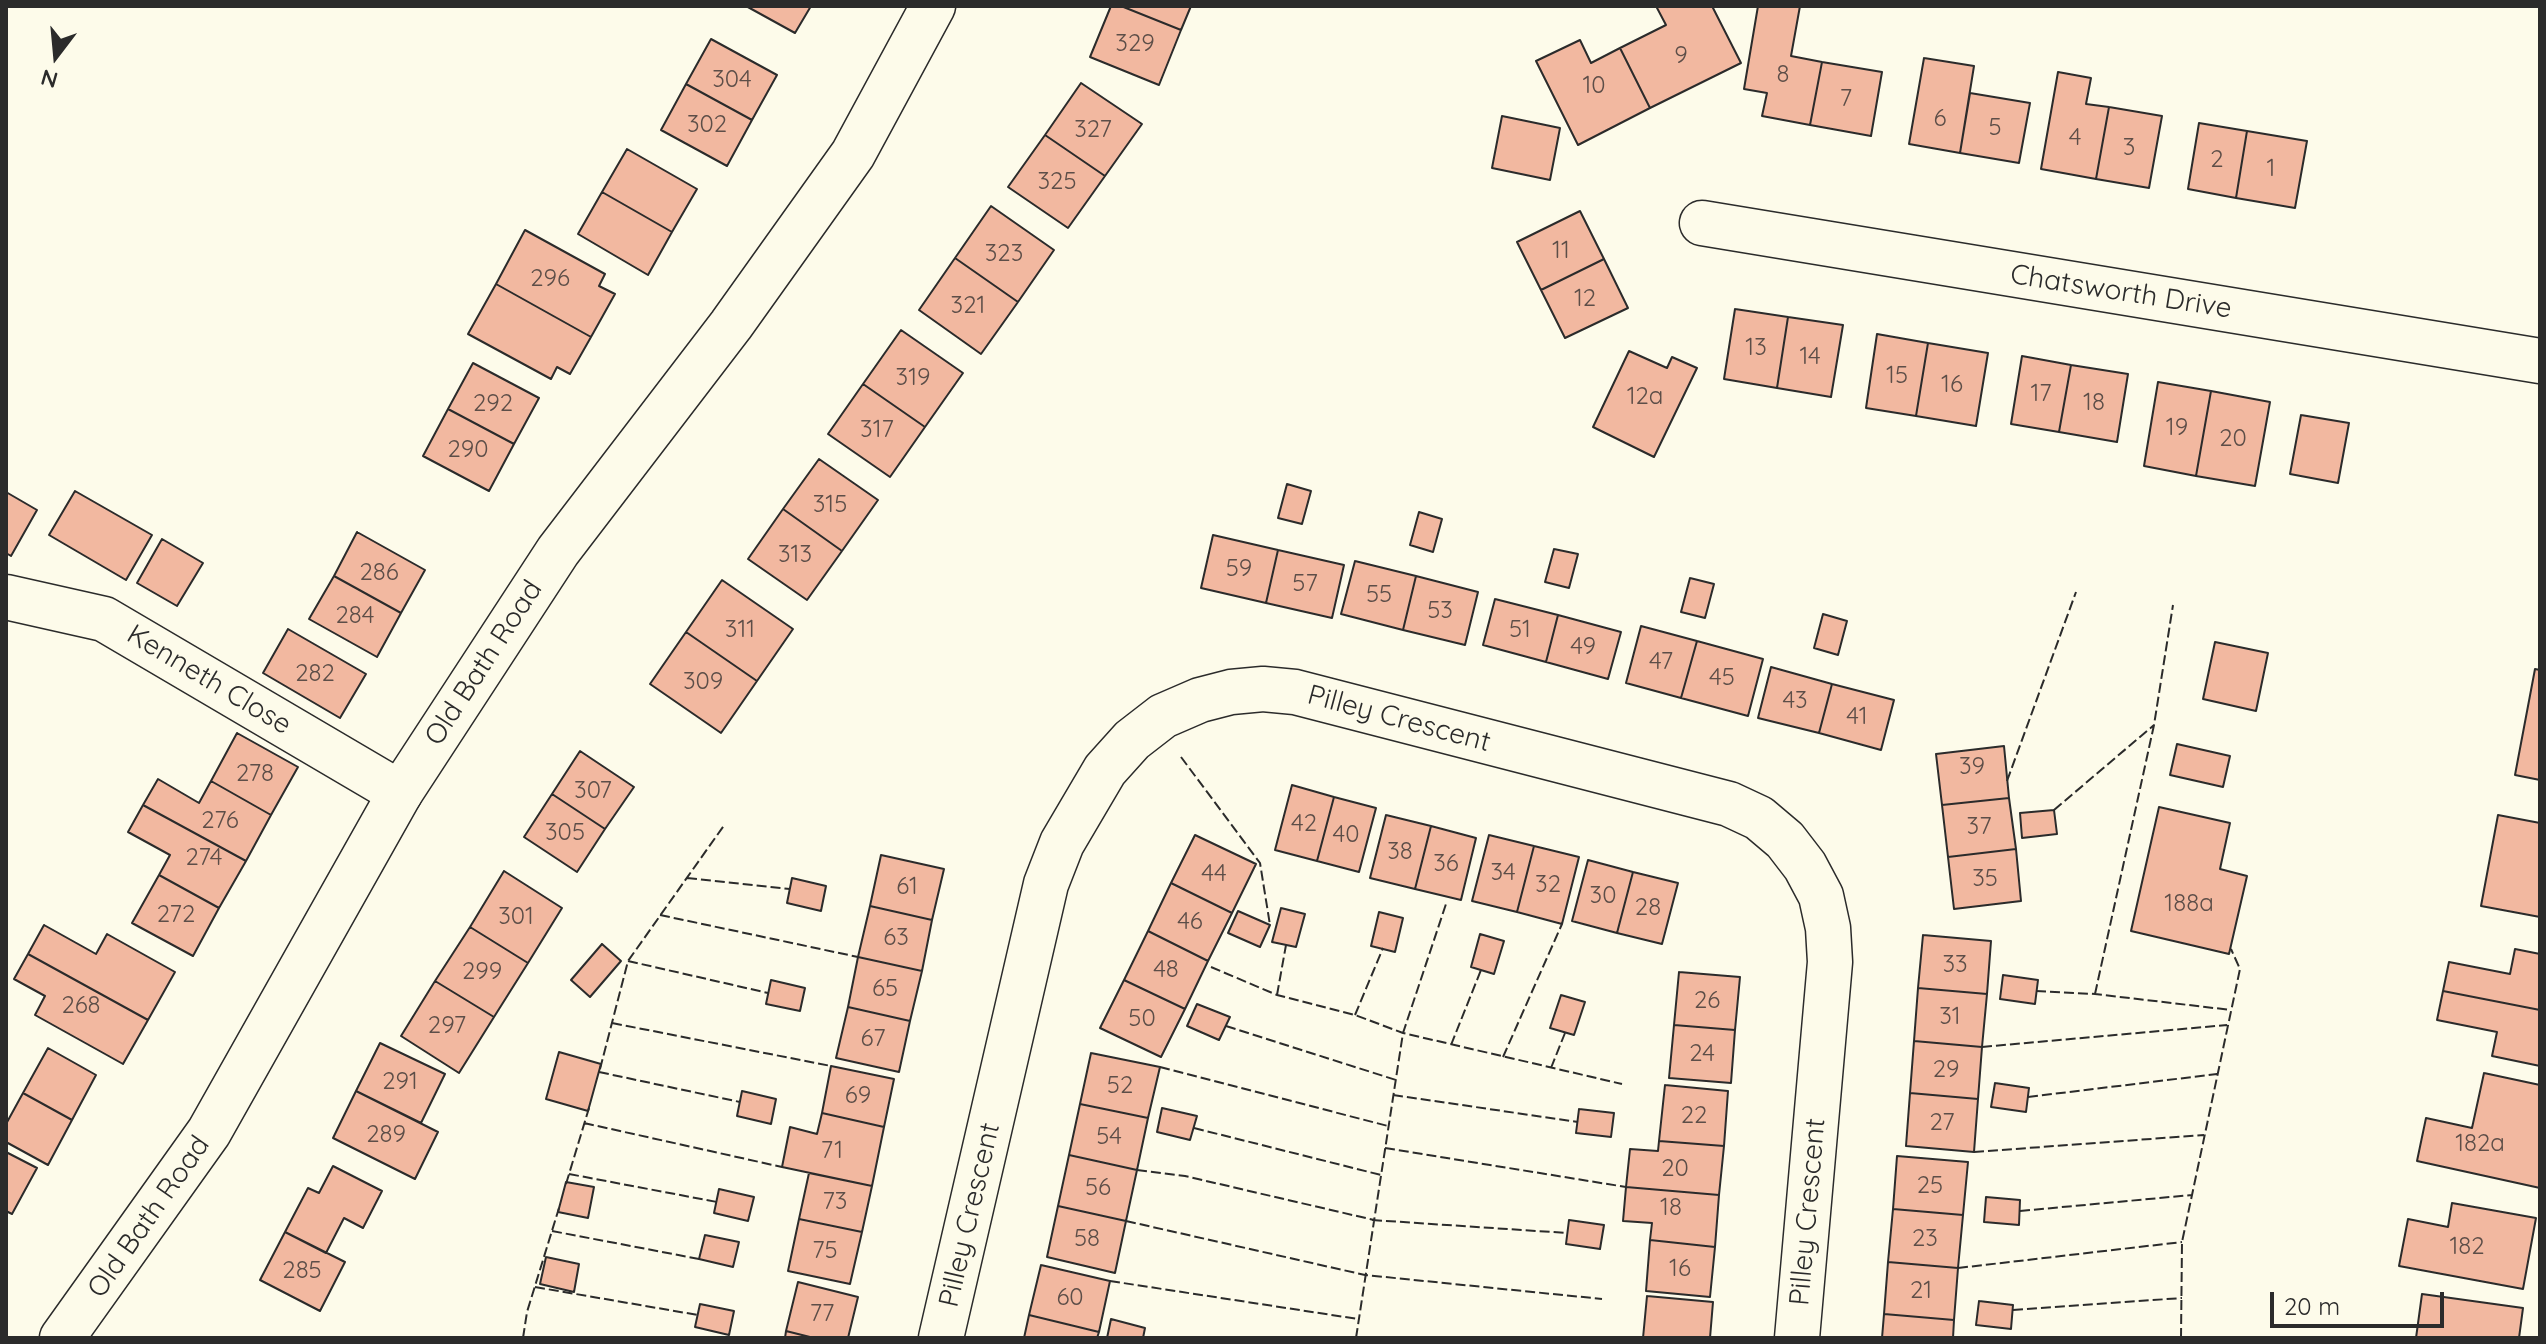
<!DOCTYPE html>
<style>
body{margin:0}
#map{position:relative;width:2546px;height:1344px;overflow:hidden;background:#fdfbea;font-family:Quicksand,sans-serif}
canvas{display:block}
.frame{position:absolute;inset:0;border:8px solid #2b2b2b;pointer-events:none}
.north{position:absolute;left:16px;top:16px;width:80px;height:80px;-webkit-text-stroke:6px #fdfbea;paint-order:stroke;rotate:196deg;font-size:22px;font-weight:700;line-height:32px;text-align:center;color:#2b2b2b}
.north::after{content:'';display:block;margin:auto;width:28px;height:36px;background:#2b2b2b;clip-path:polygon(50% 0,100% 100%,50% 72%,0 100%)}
.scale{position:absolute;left:2270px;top:1292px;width:174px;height:36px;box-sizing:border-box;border:4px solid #2b2b2b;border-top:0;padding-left:10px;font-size:24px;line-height:28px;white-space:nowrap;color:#2b2b2b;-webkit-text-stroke:6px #fdfbea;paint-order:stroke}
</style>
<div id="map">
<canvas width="2546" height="1344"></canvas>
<div class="frame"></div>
<div class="north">N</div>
<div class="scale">20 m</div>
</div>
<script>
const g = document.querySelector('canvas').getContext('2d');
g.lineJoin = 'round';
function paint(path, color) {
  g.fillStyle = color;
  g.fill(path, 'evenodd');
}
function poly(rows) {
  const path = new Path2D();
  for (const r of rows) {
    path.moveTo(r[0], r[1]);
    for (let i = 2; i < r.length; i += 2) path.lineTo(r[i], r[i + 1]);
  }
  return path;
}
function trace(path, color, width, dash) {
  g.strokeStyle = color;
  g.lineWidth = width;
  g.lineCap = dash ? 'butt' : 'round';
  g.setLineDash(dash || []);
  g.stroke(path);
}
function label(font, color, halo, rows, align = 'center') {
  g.font = font + ' Quicksand,sans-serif';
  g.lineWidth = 6;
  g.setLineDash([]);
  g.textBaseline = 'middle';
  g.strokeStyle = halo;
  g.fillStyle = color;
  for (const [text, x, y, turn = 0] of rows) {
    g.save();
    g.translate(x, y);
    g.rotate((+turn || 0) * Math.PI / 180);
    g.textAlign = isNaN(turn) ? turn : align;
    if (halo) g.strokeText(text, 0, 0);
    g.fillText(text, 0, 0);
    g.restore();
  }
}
const building = poly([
 [746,6,811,6,795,33,746,6],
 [1111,6,1121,6,1181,30,1159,85,1090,57,1111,6],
 [1121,6,1191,6,1181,30,1121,6],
 [1656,6,1712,6,1741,63,1650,108,1620,48,1666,25,1656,6],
 [1758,6,1800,6,1791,56,1822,62,1810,125,1762,116,1767,93,1744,89,1758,6],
 [711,39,777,75,752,120,686,84,711,39],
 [1580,40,1591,63,1620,48,1650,108,1578,145,1536,61,1580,40],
 [1924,58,1974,66,1960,153,1909,144,1924,58],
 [1822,62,1882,72,1871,136,1810,125,1822,62],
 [2058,72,2091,78,2086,104,2109,107,2096,179,2041,169,2058,72],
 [1081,83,1142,124,1105,176,1045,135,1081,83],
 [686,84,752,120,727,166,661,130,686,84],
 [1970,93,2030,103,2019,163,1960,153,1970,93],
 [2109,107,2162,116,2149,188,2096,179,2109,107],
 [1502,116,1560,128,1550,180,1492,168,1502,116],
 [2199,123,2247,131,2236,198,2188,189,2199,123],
 [2247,131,2307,141,2295,208,2236,198,2247,131],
 [1045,135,1105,176,1068,228,1008,187,1045,135],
 [627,149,697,189,672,232,602,192,627,149],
 [602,192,672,232,648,275,578,234,602,192],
 [991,206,1054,250,1018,302,955,258,991,206],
 [1580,211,1604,259,1541,290,1517,242,1580,211],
 [525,230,605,274,599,286,615,294,591,337,496,284,525,230],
 [955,258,1018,302,981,354,919,310,955,258],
 [1604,259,1628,308,1565,338,1541,290,1604,259],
 [496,284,591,337,570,374,557,367,551,379,468,334,496,284],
 [1735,309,1788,317,1777,388,1724,379,1735,309],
 [1788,317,1843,325,1831,397,1777,388,1788,317],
 [901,330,963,373,925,427,863,384,901,330],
 [1877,334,1928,343,1916,416,1866,408,1877,334],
 [1928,343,1988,353,1976,426,1916,416,1928,343],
 [1629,351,1667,368,1672,357,1697,368,1654,457,1593,427,1629,351],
 [2022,356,2071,365,2059,432,2011,424,2022,356],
 [473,363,539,398,514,444,448,409,473,363],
 [2071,365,2128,374,2117,442,2059,432,2071,365],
 [2158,382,2211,391,2196,476,2144,466,2158,382],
 [863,384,925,427,890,477,828,434,863,384],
 [2211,391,2270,402,2255,486,2196,476,2211,391],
 [448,409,514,444,489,491,423,456,448,409],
 [2301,415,2349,423,2338,483,2290,474,2301,415],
 [819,459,878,500,842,551,783,509,819,459],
 [1287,484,1311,491,1302,524,1278,518,1287,484],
 [75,491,152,535,126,580,49,535,75,491],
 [6,492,37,510,11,556,6,553,6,492],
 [783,509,842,551,807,600,748,559,783,509],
 [1419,512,1442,519,1433,552,1410,545,1419,512],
 [357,532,425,570,401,613,334,576,357,532],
 [1213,535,1278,550,1266,603,1201,588,1213,535],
 [162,539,203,563,177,606,137,583,162,539],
 [1554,549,1578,554,1569,588,1545,582,1554,549],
 [1278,550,1344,565,1332,618,1266,603,1278,550],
 [1355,561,1416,576,1403,630,1341,614,1355,561],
 [334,576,401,613,377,657,309,619,334,576],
 [1416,576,1478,592,1465,645,1403,630,1416,576],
 [1690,578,1714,584,1705,618,1681,612,1690,578],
 [722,580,793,629,757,681,686,632,722,580],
 [1495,599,1558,615,1546,662,1483,645,1495,599],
 [1823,614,1847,621,1838,655,1814,648,1823,614],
 [1558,615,1621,632,1608,679,1546,662,1558,615],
 [1641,626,1697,641,1681,698,1626,683,1641,626],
 [288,629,366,674,340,718,263,673,288,629],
 [686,632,757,681,721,733,650,684,686,632],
 [1697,641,1763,659,1748,716,1681,698,1697,641],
 [2215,642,2268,653,2256,711,2203,699,2215,642],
 [1771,667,1832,684,1819,733,1758,718,1771,667],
 [2535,669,2540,670,2540,780,2515,775,2535,669],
 [1832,684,1894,700,1881,750,1819,733,1832,684],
 [237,733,298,767,271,815,211,781,237,733],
 [2177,744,2230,756,2223,787,2170,775,2177,744],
 [2004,746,2009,798,1942,805,1936,754,2004,746],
 [580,751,634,787,605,829,552,794,580,751],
 [158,779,199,803,211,781,271,815,246,861,143,805,158,779],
 [1292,785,1334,797,1317,861,1275,850,1292,785],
 [552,794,605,829,577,872,524,837,552,794],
 [1334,797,1376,808,1359,872,1317,861,1334,797],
 [2009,798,2016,849,1948,857,1942,805,2009,798],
 [143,805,246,861,219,908,159,875,170,855,128,832,143,805],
 [2159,807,2230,823,2220,869,2247,876,2229,954,2131,931,2159,807],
 [2054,810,2057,834,2022,838,2020,813,2054,810],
 [1386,815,1431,826,1415,889,1370,878,1386,815],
 [2498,815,2540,823,2540,917,2481,906,2498,815],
 [1431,826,1476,838,1461,900,1415,889,1431,826],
 [1195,835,1256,864,1232,913,1171,883,1195,835],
 [1489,835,1534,846,1517,912,1472,901,1489,835],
 [1534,846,1579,857,1562,924,1517,912,1534,846],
 [2016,849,2021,901,1954,909,1948,857,2016,849],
 [881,855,944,869,932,920,870,906,881,855],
 [1588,860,1633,872,1617,933,1572,921,1588,860],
 [504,871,562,908,528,963,470,927,504,871],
 [1633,872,1678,883,1662,944,1617,933,1633,872],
 [159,875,219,908,193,956,132,923,159,875],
 [792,878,826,886,821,911,787,903,792,878],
 [1171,883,1232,913,1208,961,1148,931,1171,883],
 [870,906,932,920,922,971,858,957,870,906],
 [1281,908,1305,914,1296,947,1272,942,1281,908],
 [1238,911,1270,925,1260,947,1228,933,1238,911],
 [1379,912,1403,918,1395,952,1371,946,1379,912],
 [44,925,96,954,107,934,175,972,148,1020,28,954,44,925],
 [470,927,528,963,494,1017,435,981,470,927],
 [1148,931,1208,961,1185,1009,1124,980,1148,931],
 [1480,934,1504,941,1494,974,1471,967,1480,934],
 [1923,935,1991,941,1987,994,1918,988,1923,935],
 [602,944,621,961,590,997,571,980,602,944],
 [2515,949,2540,954,2540,1010,2443,991,2449,962,2510,974,2515,949],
 [28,954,148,1020,123,1064,35,1015,45,996,14,979,28,954],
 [858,957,922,971,910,1021,848,1007,858,957],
 [1679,972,1740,977,1735,1030,1674,1025,1679,972],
 [2003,975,2038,980,2035,1004,2000,999,2003,975],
 [771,980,805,988,800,1011,766,1004,771,980],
 [1124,980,1185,1009,1161,1057,1100,1028,1124,980],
 [435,981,494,1017,459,1073,401,1036,435,981],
 [1918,988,1987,994,1982,1047,1914,1041,1918,988],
 [2443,991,2540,1010,2540,1066,2492,1056,2497,1032,2437,1020,2443,991],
 [1561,995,1585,1002,1574,1035,1550,1028,1561,995],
 [1197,1004,1230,1017,1219,1040,1187,1026,1197,1004],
 [848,1007,910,1021,899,1072,836,1058,848,1007],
 [1674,1025,1735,1030,1731,1083,1669,1078,1674,1025],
 [1914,1041,1982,1047,1978,1099,1910,1093,1914,1041],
 [380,1043,445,1074,421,1123,356,1091,380,1043],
 [48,1048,96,1075,72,1120,23,1093,48,1048],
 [559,1052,601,1064,588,1111,546,1099,559,1052],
 [1091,1053,1160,1067,1148,1118,1080,1104,1091,1053],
 [831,1066,894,1079,884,1127,822,1113,831,1066],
 [2484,1073,2540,1085,2540,1188,2417,1161,2426,1118,2472,1128,2484,1073],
 [1995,1083,2029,1088,2026,1112,1991,1107,1995,1083],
 [1665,1085,1728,1091,1724,1146,1659,1141,1665,1085],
 [356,1091,438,1132,415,1179,333,1138,356,1091],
 [742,1091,776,1099,771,1124,737,1116,742,1091],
 [23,1093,72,1120,48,1165,6,1142,6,1124,23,1093],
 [1910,1093,1978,1099,1974,1152,1906,1146,1910,1093],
 [1080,1104,1148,1118,1137,1170,1069,1155,1080,1104],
 [1162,1108,1197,1116,1190,1140,1157,1132,1162,1108],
 [1579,1109,1614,1113,1611,1137,1576,1133,1579,1109],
 [822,1113,884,1127,872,1186,782,1167,790,1127,817,1134,822,1113],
 [1659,1141,1724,1146,1719,1195,1626,1187,1630,1149,1658,1151,1659,1141],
 [6,1152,37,1168,12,1214,6,1211,6,1152],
 [1069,1155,1137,1170,1126,1221,1058,1206,1069,1155],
 [1897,1156,1968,1162,1963,1215,1893,1209,1897,1156],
 [333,1166,382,1191,363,1228,344,1218,326,1253,285,1232,308,1188,319,1193,333,1166],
 [809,1173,872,1186,862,1232,799,1219,809,1173],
 [566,1182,594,1187,588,1218,558,1212,566,1182],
 [1626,1187,1719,1195,1715,1247,1650,1240,1652,1223,1623,1221,1626,1187],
 [719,1189,754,1197,748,1221,714,1213,719,1189],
 [1986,1197,2020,1200,2019,1225,1984,1222,1986,1197],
 [2452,1203,2536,1218,2523,1289,2399,1266,2408,1219,2448,1227,2452,1203],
 [1058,1206,1126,1221,1115,1273,1047,1257,1058,1206],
 [1893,1209,1963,1215,1958,1268,1888,1262,1893,1209],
 [799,1219,862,1232,850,1284,788,1271,799,1219],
 [1569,1220,1604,1225,1600,1249,1566,1244,1569,1220],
 [285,1232,345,1262,320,1311,260,1280,285,1232],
 [705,1235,739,1242,733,1267,699,1259,705,1235],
 [1650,1240,1715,1247,1710,1297,1646,1291,1650,1240],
 [546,1257,579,1264,574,1292,540,1284,546,1257],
 [1888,1262,1958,1268,1954,1320,1884,1314,1888,1262],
 [1041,1265,1110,1281,1099,1332,1029,1315,1041,1265],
 [798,1282,858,1297,848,1338,814,1338,786,1331,798,1282],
 [2422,1294,2523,1308,2519,1338,2416,1338,2422,1294],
 [1647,1296,1713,1302,1710,1338,1643,1338,1647,1296],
 [1979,1301,2013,1305,2011,1329,1976,1325,1979,1301],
 [700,1304,734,1311,729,1335,695,1327,700,1304],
 [1884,1314,1954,1320,1953,1338,1882,1338,1884,1314],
 [1029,1315,1099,1332,1097,1338,1024,1338,1029,1315],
 [1111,1319,1145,1328,1143,1338,1107,1338,1111,1319],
 [786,1331,814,1338,785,1338,786,1331]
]);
const street = poly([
 [1702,223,2540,361],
 [6,597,104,619,400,793],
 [941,1338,1046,884,1062,843,1105,770,1132,740,1163,716,1200,700,1231,692,1263,689,1295,692,1729,804,1759,818,1785,840,1805,866,1821,896,1828,928,1830,962,1797,1338]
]);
const secondary = poly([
 [62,1338,209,1132,400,793,558,551,731,325,853,154,933,6]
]);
const fence = poly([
 [1181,757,1260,863,1270,925],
 [2007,781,2076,592],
 [2054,810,2154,725],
 [687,878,790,889],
 [660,915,858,957],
 [628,961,768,993],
 [1211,967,1277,995,1355,1015,1403,1033,1622,1084],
 [2036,991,2095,994,2231,1010],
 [2095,994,2154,725,2173,605],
 [1277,995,1286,945],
 [1355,1015,1383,948],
 [612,1023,831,1066],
 [1226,1026,1396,1080],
 [1451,1045,1481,970],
 [1982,1047,2227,1025],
 [1503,1057,1562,924],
 [1160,1067,1388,1126],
 [1551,1068,1565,1033],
 [600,1069,628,961,725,824],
 [599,1072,740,1102],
 [1393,1095,1578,1122],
 [2028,1097,2217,1074],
 [584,1123,782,1167],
 [1194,1128,1381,1175],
 [1385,1148,1626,1187],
 [1974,1152,2204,1135],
 [1137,1170,1185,1176,1374,1220],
 [569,1174,717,1202],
 [566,1184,589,1108],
 [2020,1211,2192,1195],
 [1372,1220,1567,1233],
 [1126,1221,1365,1275,1602,1299],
 [552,1231,699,1259],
 [1958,1268,2182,1242],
 [1110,1281,1358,1319],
 [535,1287,698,1315],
 [2013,1310,2182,1298],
 [523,1338,527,1312,559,1208],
 [1356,1338,1403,1033,1447,901],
 [2181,1338,2182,1242,2240,969,2231,949]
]);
const numberNames = [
 ["329",1135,44],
 ["9",1681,56],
 ["8",1783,75],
 ["304",732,80],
 ["10",1594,86],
 ["7",1846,99],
 ["6",1940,119],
 ["302",707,125],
 ["5",1995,128],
 ["327",1093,130],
 ["4",2075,138],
 ["3",2129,148],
 ["2",2217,160],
 ["1",2271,169],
 ["325",1057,182],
 ["11",1561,251],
 ["323",1004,254],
 ["296",550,279],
 ["12",1585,299],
 ["321",968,306],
 ["13",1756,348],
 ["14",1810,357],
 ["15",1897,376],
 ["319",913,378],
 ["16",1952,385],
 ["17",2041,394],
 ["12a",1645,397],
 ["18",2094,403],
 ["292",493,404],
 ["19",2177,428],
 ["317",877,430],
 ["20",2233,439],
 ["290",468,450],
 ["315",830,505],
 ["313",795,555],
 ["59",1239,569],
 ["286",379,573],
 ["57",1305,584],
 ["55",1379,595],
 ["53",1440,611],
 ["284",355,616],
 ["311",740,630],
 ["51",1520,630],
 ["49",1583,647],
 ["47",1661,662],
 ["282",315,674],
 ["45",1722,678],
 ["309",703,682],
 ["43",1795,701],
 ["41",1857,717],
 ["39",1972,767],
 ["278",255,774],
 ["307",593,791],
 ["276",220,821],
 ["42",1304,824],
 ["37",1979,827],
 ["305",565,833],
 ["40",1346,835],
 ["38",1400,852],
 ["274",204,858],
 ["36",1446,864],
 ["34",1503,873],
 ["44",1214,874],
 ["35",1985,879],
 ["32",1548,885],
 ["61",907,887],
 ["30",1603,896],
 ["188a",2189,904],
 ["28",1648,908],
 ["272",176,915],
 ["301",516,917],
 ["46",1190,922],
 ["63",896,938],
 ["33",1955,965],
 ["48",1166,970],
 ["299",482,972],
 ["65",885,989],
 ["26",1707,1001],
 ["268",81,1006],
 ["31",1950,1017],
 ["50",1142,1019],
 ["297",447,1026],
 ["67",873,1039],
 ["24",1702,1054],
 ["29",1946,1070],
 ["291",400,1082],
 ["52",1120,1086],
 ["69",858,1096],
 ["22",1694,1116],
 ["27",1942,1123],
 ["289",386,1135],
 ["54",1109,1137],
 ["182a",2480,1144],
 ["71",832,1151],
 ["20",1675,1169],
 ["25",1930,1186],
 ["56",1098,1188],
 ["73",835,1202],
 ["18",1671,1208],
 ["58",1087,1239],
 ["23",1925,1239],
 ["182",2467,1247],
 ["75",825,1251],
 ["16",1680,1269],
 ["285",302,1271],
 ["21",1921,1291],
 ["60",1070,1298],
 ["77",822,1314]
];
const streetNames = [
 ["Chatsworth Drive",2121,292,9],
 ["Old Bath Road",484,663,-57],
 ["Kenneth Close",209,680,31],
 ["Pilley Crescent",1399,719,15],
 ["Pilley Crescent",1808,1212,-85],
 ["Pilley Crescent",970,1215,-77],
 ["Old Bath Road",149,1217,-55]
];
paint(building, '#f2b8a0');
trace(building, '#2b2b2b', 2);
trace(street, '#2b2b2b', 47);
trace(secondary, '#2b2b2b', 47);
trace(street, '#fdfbea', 44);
trace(secondary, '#fdfbea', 44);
trace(fence, '#2b2b2b', 2, [10, 4]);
label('24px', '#5d4e48', null, numberNames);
label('28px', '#2b2b2b', '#fdfbea', streetNames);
</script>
